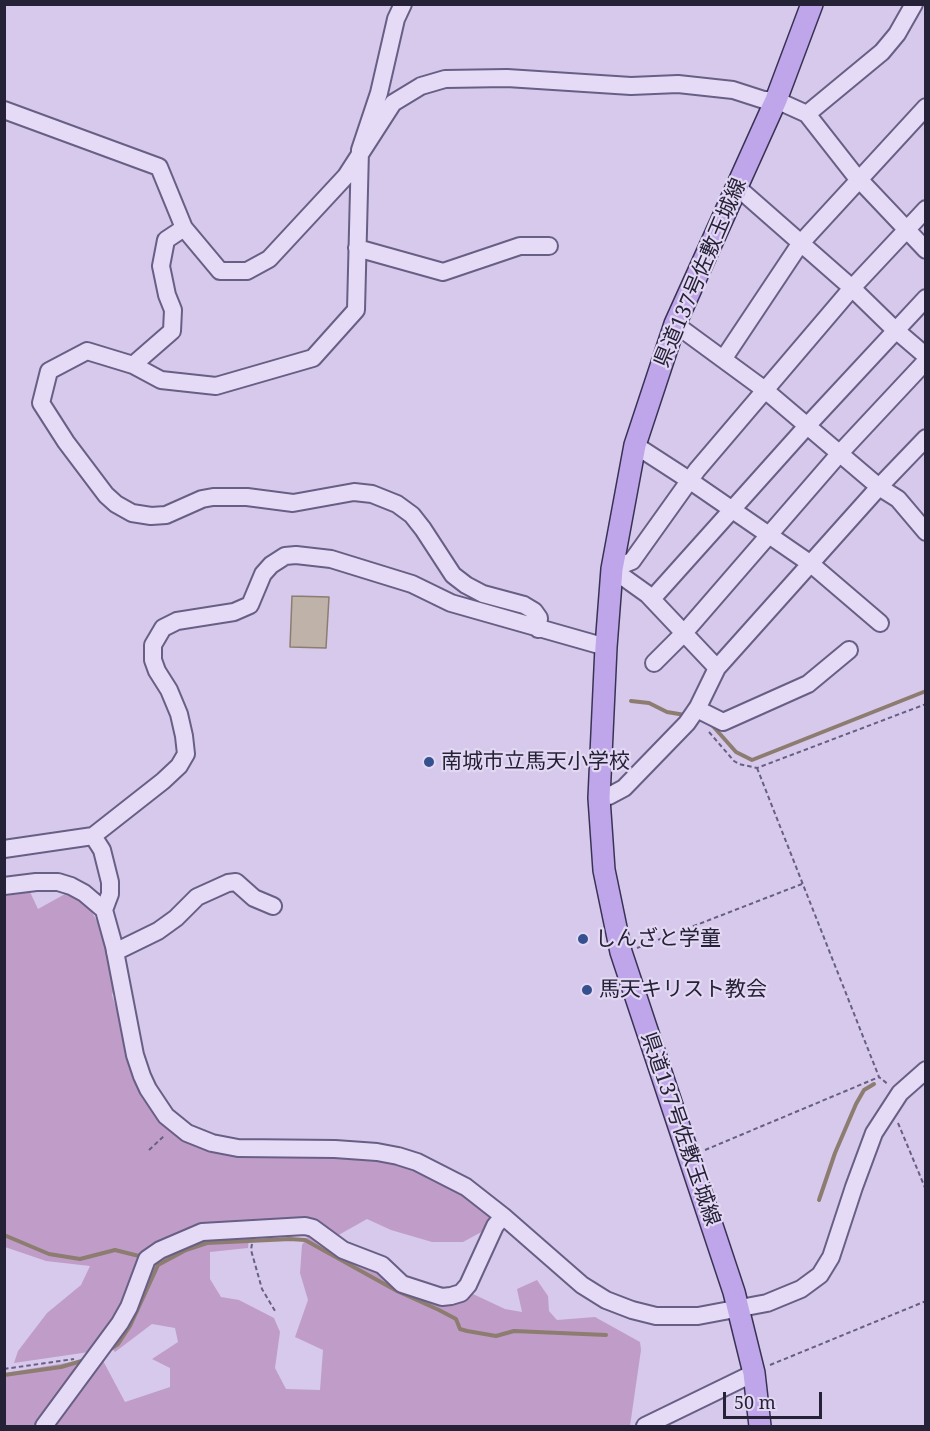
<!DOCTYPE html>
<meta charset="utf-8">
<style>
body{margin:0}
#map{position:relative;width:930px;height:1431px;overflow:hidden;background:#d6c9eb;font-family:"Noto Serif",serif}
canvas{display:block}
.frame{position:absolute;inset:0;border:6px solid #252137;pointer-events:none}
.scale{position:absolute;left:723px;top:1392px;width:99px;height:27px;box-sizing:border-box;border:3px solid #252137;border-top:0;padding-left:8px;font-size:18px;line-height:21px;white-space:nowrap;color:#252137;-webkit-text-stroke:4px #e3d8f3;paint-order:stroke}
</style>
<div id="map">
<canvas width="930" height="1431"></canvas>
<div class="frame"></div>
<div class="scale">50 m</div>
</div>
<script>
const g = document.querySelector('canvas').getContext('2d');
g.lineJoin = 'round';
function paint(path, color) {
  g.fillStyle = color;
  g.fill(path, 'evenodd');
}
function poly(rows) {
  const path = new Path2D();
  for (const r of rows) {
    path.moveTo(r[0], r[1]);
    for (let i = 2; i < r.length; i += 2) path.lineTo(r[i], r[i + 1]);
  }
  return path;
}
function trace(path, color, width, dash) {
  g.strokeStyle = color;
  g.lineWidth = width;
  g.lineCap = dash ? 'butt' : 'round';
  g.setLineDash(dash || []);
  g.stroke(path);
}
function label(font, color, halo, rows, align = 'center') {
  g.font = font + ' "Noto Serif","Noto Sans JP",serif';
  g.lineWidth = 4.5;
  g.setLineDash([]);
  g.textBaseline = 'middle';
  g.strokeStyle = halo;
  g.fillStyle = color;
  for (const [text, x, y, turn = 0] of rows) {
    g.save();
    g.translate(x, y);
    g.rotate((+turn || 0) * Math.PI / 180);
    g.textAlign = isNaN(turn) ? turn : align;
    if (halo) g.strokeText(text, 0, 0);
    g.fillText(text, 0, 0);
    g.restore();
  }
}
const green = poly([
 [30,892,38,909,65,894,85,901,105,934,116,983,112,995,127,1043,162,1120,256,1155,334,1158,380,1162,412,1168,438,1178,495,1216,487,1229,463,1242,432,1242,391,1230,367,1219,335,1237,311,1220,159,1246,126,1301,89,1352,14,1363,18,1351,47,1313,81,1285,90,1266,46,1261,5,1247,5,896],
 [311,1231,455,1302,473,1294,505,1309,522,1312,517,1289,537,1280,548,1296,549,1311,557,1320,595,1317,640,1342,641,1350,630,1426,51,1426,100,1355,125,1402,170,1387,170,1368,152,1359,178,1342,175,1328,152,1324,115,1352,110,1346,146,1272,156,1260,200,1239,249,1236,248,1248,210,1252,210,1279,221,1297,239,1300,274,1318,280,1332,275,1368,286,1389,320,1390,323,1350,295,1337,308,1300,300,1273,302,1245],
 [90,1359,36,1426,5,1426,5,1373]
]);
const water = poly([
 [292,596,329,597,326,648,290,647,292,596]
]);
const stream = poly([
 [631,701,649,703,667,712,685,715],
 [712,725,736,752,752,760,926,691],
 [819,1200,835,1153,856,1104,864,1090,874,1084],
 [4,1235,49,1254,80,1259,115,1250,139,1256],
 [109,1350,118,1344,130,1326,158,1265,186,1250,207,1243,290,1239,305,1240,397,1291,439,1310,456,1319,460,1329,467,1331,496,1336,514,1331,606,1335],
 [4,1375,61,1367,85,1360]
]);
const path = poly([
 [709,732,734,761,739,764,757,768,926,704],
 [757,768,879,1077,889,1085],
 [637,948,802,884],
 [898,1123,926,1190],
 [149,1150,165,1135],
 [705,1150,879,1077],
 [252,1244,251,1250,262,1289,275,1311],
 [770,1365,926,1301],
 [4,1369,74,1359],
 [8,1426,10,1426]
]);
const minor = poly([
 [403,4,396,19,379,93,360,150,356,310,313,358,216,386,161,380,133,365,87,351,49,371,41,403,66,442,106,495,116,504,132,513,151,516,166,515,202,499,213,497,247,497,293,503,354,492,372,494,397,504,412,515,423,529,453,575,466,585,483,594,524,605,534,611,539,618,538,629],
 [4,110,159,167,184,228,220,271,247,271,269,259,346,176,393,103,421,86,445,79,507,78,631,86,678,84,733,90,764,100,776,100,807,114,854,174,926,250],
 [807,114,882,52,897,34,914,4],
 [737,187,852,288,891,326,926,356],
 [357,248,443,272,520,246,549,246],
 [675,324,765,390,879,487,898,499,926,532],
 [724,358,800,244,926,107],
 [133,365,172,331,173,310,167,295,161,266,166,240,184,228],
 [635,445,689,480,811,564,880,623],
 [612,569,632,561,697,470,852,288,926,209],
 [612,569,647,594,717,668],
 [652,599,807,426,926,298],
 [654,663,684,633,840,453,926,361],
 [697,709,723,722,808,684,849,650],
 [599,798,609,796,624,788,687,723,698,707,717,668,879,487,926,438],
 [4,849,93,836],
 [4,886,36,882,58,882,71,886,84,893,104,910,114,946,135,1055,142,1076,148,1089,166,1116,187,1133,212,1143,238,1148,335,1149,377,1152,398,1156,417,1162,466,1187,503,1216,582,1285,606,1300,632,1310,656,1316,698,1316,767,1303,801,1289,820,1275,831,1257,854,1187,874,1133,900,1093,926,1070],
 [104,910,110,894,110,882,102,850,93,836,163,781,179,766,186,754,184,736,179,714,169,690,157,671,153,660,153,645,163,628,177,621,234,612,250,605,263,574,271,565,285,556,296,555,331,559,412,584,451,603,606,647],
 [115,952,158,931,176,918,197,897,228,883,236,882,254,898,273,906],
 [44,1426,120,1323,129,1307,147,1259,160,1250,202,1232,305,1226,313,1228,343,1250,382,1265,402,1284,442,1297,451,1296,461,1293,468,1285,495,1226,503,1216],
 [645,1426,754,1373]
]);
const major = poly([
 [760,1426,754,1373,734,1292,621,952,604,870,599,798,606,647,612,569,635,445,675,324,776,100,812,4]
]);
const markers = [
 [429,762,6,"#35508e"],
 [583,939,6,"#35508e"],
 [587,990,6,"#35508e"]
];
const streetNames = [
 ["県道137号佐敷玉城線",701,273,-67],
 ["県道137号佐敷玉城線",680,1129,71]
];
const poiNames = [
 ["南城市立馬天小学校",441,762],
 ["しんざと学童",595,939],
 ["馬天キリスト教会",599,990]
];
paint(green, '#c09dc8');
paint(water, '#bfb2a9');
trace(water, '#8d7d70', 1.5);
trace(stream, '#8d7d70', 4);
trace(minor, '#685f85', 20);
trace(major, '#383354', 24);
trace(path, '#685f85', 2, [4.5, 3]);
trace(minor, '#e6dbf6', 16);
trace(major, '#bfa5e9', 21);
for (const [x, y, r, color] of markers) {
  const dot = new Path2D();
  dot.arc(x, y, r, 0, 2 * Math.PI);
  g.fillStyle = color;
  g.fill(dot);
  trace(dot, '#e3d8f3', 2);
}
label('21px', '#252137', '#e3d8f3', streetNames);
label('21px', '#252137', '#e3d8f3', poiNames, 'left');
</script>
